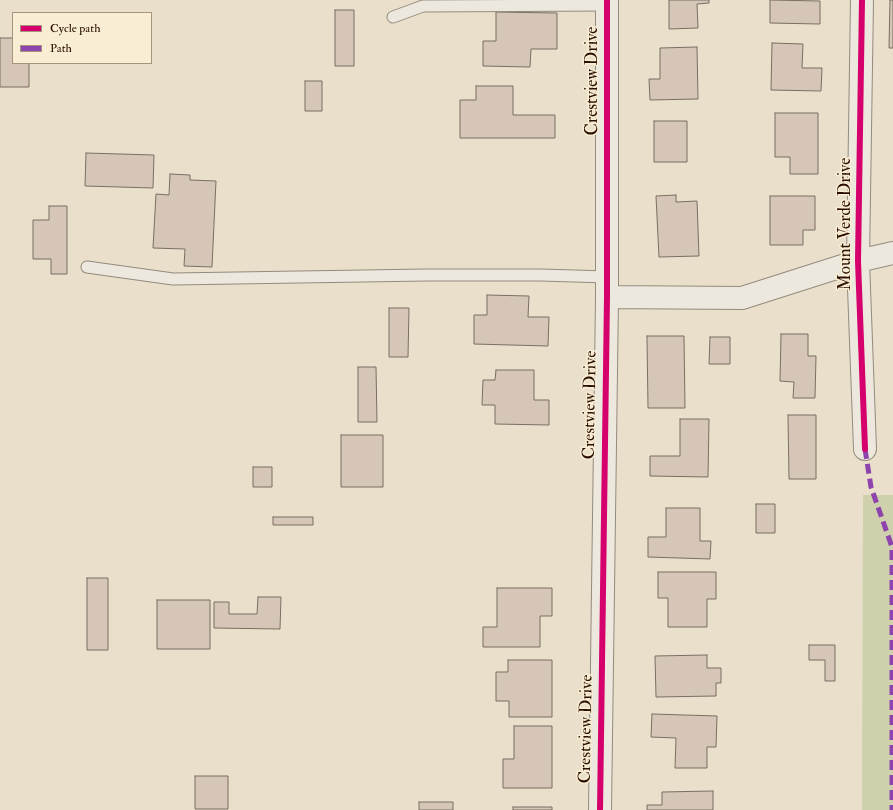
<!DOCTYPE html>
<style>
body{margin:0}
#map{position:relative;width:893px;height:810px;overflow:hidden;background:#e9dfca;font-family:"IM FELL Double Pica",serif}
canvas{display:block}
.legend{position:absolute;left:12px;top:12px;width:140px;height:52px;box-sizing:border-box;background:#f9edd4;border:1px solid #a6947f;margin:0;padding:5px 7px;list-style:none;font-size:12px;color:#2a0f00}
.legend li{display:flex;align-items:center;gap:8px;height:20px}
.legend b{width:20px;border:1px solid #a6947f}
</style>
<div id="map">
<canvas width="893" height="810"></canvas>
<ul class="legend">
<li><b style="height:5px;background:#d6006c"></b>Cycle path</li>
<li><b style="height:5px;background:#8e44ad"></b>Path</li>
</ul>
</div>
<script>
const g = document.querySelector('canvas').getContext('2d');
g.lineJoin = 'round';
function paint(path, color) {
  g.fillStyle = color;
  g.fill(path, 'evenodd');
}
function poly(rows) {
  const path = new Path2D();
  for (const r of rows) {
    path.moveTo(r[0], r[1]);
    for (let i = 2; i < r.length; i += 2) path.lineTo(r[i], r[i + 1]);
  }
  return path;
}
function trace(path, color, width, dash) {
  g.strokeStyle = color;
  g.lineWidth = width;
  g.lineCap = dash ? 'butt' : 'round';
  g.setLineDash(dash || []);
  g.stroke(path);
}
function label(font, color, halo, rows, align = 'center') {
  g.font = font + ' "IM FELL Double Pica",serif';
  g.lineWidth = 3;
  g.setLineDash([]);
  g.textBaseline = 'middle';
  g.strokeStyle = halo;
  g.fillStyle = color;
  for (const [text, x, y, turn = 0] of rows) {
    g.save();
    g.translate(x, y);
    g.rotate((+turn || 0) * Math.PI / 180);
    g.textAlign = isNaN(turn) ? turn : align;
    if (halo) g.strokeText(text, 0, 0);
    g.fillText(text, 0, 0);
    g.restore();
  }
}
const green = poly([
 [863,495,893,495,893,810,862,810]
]);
const building = poly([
 [669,0,709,0,709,3,697,4,698,28,669,29,669,0],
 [770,0,820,1,820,24,770,23,770,0],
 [890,0,893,0,893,48,889,48,890,0],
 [335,10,354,10,354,66,335,66,335,10],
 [496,12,557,13,557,49,531,49,530,67,483,66,483,41,496,41,496,12],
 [0,38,13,38,13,63,29,63,29,87,0,87,0,38],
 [772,43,803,44,802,68,822,68,821,91,771,90,772,43],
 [697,47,698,99,650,100,649,79,660,79,660,48,697,47],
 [305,81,322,81,322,111,305,111,305,81],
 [476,86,513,86,513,115,555,115,555,138,460,138,460,100,476,100,476,86],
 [775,113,818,113,818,174,790,174,790,157,775,157,775,113],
 [654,121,687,121,687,162,654,162,654,121],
 [86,153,154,155,153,188,85,186,86,153],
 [170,174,190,175,190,180,216,181,212,267,184,266,185,249,153,248,156,194,169,195,170,174],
 [676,195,676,202,697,201,699,256,659,257,656,196,676,195],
 [770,196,815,196,815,230,803,230,803,245,770,245,770,196],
 [49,206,67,206,67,274,51,274,51,259,33,259,33,220,49,220,49,206],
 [487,295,529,296,528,317,549,317,548,346,474,344,474,315,487,315,487,295],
 [389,308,409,308,408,357,389,357,389,308],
 [781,334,808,334,808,356,816,356,815,398,793,398,794,382,780,381,781,334],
 [647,336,684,336,685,408,648,408,647,336],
 [710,337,730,337,730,364,709,364,710,337],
 [358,367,376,367,377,422,358,422,358,367],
 [496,370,534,370,534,400,549,400,549,425,495,424,495,405,482,405,483,380,495,380,496,370],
 [788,415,816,415,816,479,789,479,788,415],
 [680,419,709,419,708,477,650,476,650,456,680,456,680,419],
 [341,435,383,435,383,487,341,487,341,435],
 [253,467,272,467,272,487,253,487,253,467],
 [756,504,775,504,775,533,756,533,756,504],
 [666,508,700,508,700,541,711,541,710,559,648,557,648,537,666,537,666,508],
 [273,517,313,517,313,525,273,525,273,517],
 [658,572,716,572,716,599,707,599,707,627,668,627,668,598,658,598,658,572],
 [87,578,108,578,108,650,87,650,87,578],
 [497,588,552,588,552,616,540,616,540,647,483,647,483,627,497,627,497,588],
 [258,597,281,597,280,629,214,628,214,602,229,602,229,614,257,614,258,597],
 [157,600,210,600,210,649,157,649,157,600],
 [809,645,835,645,835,681,825,681,825,660,809,660,809,645],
 [707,655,707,668,721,668,721,683,716,683,716,696,656,697,655,656,707,655],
 [508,660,552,660,552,717,509,717,509,701,496,701,496,672,508,672,508,660],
 [652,714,717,716,716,747,707,747,707,768,675,768,676,738,651,737,652,714],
 [514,726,552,726,552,788,503,788,503,759,514,759,514,726],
 [195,776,228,776,228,809,195,809,195,776],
 [713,791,713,810,647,810,647,805,662,805,662,792,713,791],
 [419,802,453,802,453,810,419,810,419,802],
 [513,807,552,807,552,810,513,810,513,807]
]);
const path = poly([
 [889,540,893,541]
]);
const service = poly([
 [393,17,423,6,607,5],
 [87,267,173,279,426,275,541,275,607,277]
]);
const minor = poly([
 [862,0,858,261,865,449],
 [607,297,742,298,858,261,893,253],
 [600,810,607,297,607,0]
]);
const quiet = poly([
 [865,449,871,487,892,547,892,810]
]);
const cycleway = poly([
 [862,0,858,261,865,449],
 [600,810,607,297,607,0]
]);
const streetNames = [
 ["Crestview Drive",593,81,-90],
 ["Mount Verde Drive",846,224,-90],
 ["Crestview Drive",591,405,-89],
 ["Crestview Drive",587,729,-89]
];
paint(green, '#ced1ac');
paint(building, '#d5c6b7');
trace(building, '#786f63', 1);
trace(service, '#948a7d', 13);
trace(minor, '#948a7d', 24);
trace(path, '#afa89d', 2.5, [3, 2]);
trace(service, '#ece8dd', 11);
trace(minor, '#ece8dd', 22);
trace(quiet, '#8e44ad', 5, [10, 5]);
trace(cycleway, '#d6006c', 6);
label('17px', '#2a0f00', '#f9edd4', streetNames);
</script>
